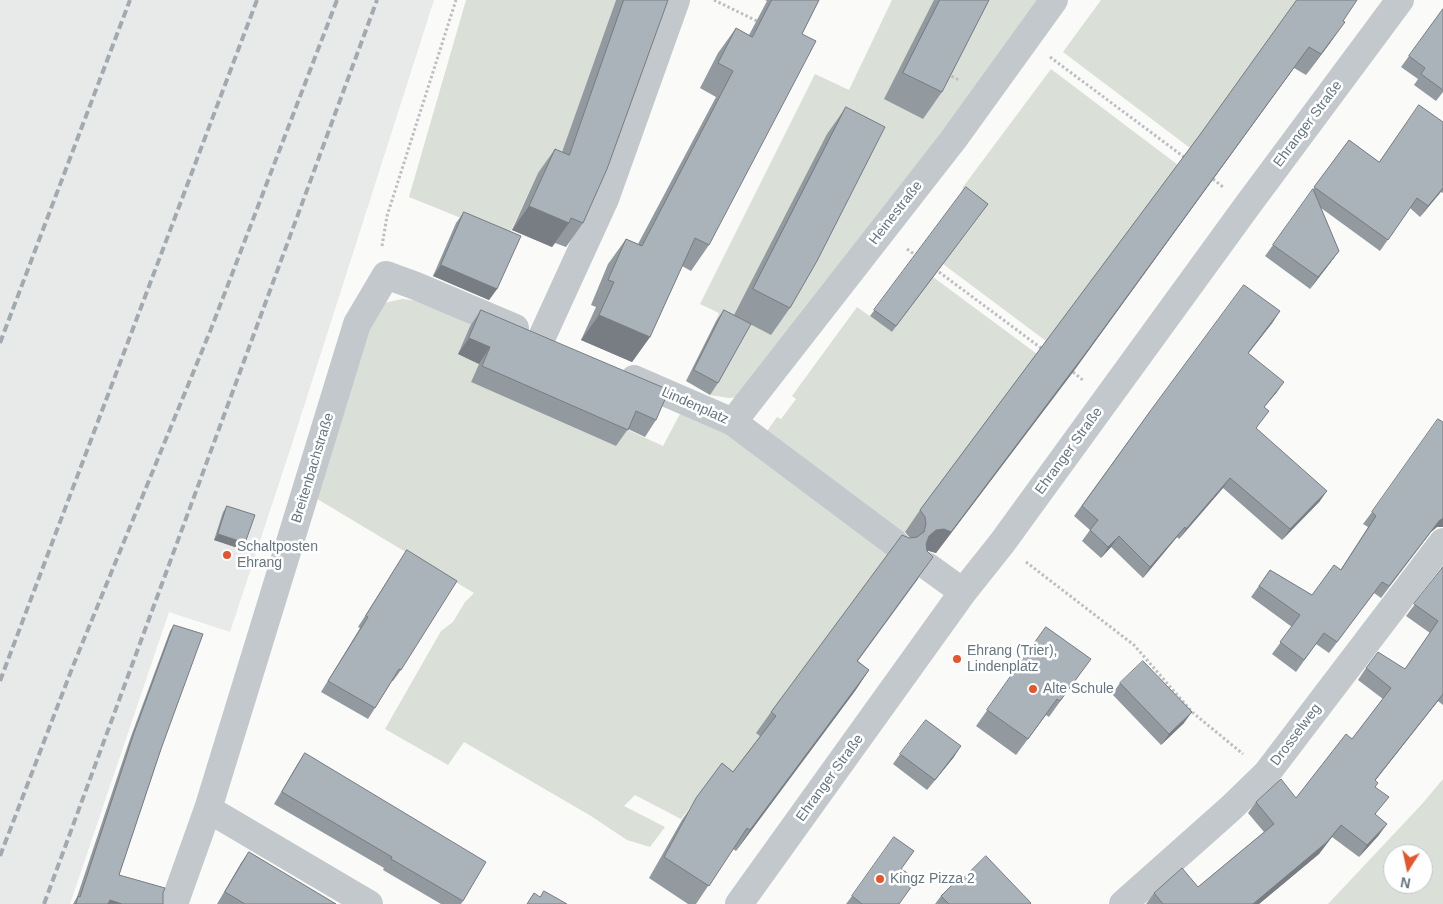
<!DOCTYPE html>
<meta charset="utf-8">
<style>
body{margin:0}
#map{position:relative;width:1443px;height:904px;overflow:hidden;background:#fafaf8;font-family:Arial,sans-serif}
canvas{display:block}
.north{position:absolute;left:1383px;top:844px;width:50px;height:50px;box-sizing:border-box;background:#fff;border:1px solid #c1c8cd;border-radius:50%;rotate:190deg;font-size:14px;font-weight:700;line-height:20px;text-align:center;color:#657683}
.north::after{content:'';display:block;margin:auto;width:18px;height:22px;background:#e4572e;clip-path:polygon(50% 0,100% 100%,50% 72%,0 100%)}
</style>
<div id="map">
<canvas width="1443" height="904"></canvas>
<div class="north">N</div>
</div>
<script>
const g = document.querySelector('canvas').getContext('2d');
g.lineJoin = 'round';
function paint(path, color) { g.fillStyle = color; g.fill(path, 'evenodd'); }
function stroke(path, color, width, dash) { g.strokeStyle = color; g.lineWidth = width; g.lineCap = dash ? 'butt' : 'round'; g.setLineDash(dash || []); g.stroke(path); }
function label(font, color, halo, rows, align = 'center') {
  g.font = font + ' Arial,sans-serif'; g.lineWidth = 5; g.setLineDash([]); g.textBaseline = 'middle'; g.strokeStyle = halo; g.fillStyle = color; for (const [text, x, y, turn = 0] of rows) {
    g.save(); g.translate(x, y); g.rotate((+turn || 0) * Math.PI / 180); g.textAlign = isNaN(turn) ? turn : align; if (halo) g.strokeText(text, 0, 0); g.fillText(text, 0, 0); g.restore();
  }
}
const built = new Path2D(`
 M0 0H434L290 450 230 632 169 612 70 904H0Z`);
const green = new Path2D(`
 M466 0H616L563 150 538 173 508 237 409 197Z
 M892 0H1038L942 134 742 397 729 398 710 395 716 321 719 313 700 304 815 74 849 90Z
 M1101 0H1310L1190 148 1063 52Z
 M1051 69 1178 165 1046 341 943 264 984 210 962 193 963 187Z
 M933 277 1037 354 903 535 765 434 777 417 781 419 796 399 792 396 857 307 892 332Z
 M402 299 420 301 471 323 458 354 479 364 471 382 616 446 624 428 663 446 681 412 739 440 890 552 719 794 695 801 681 819 635 795 624 806 665 827 650 847 627 840 591 816 464 742 448 765 385 729 441 631 453 622 465 602 474 593 314 497 374 313 384 303Z
 M1443 779V904H1328L1422 804ZM1393 854H1423V884H1393Z`);
const path = new Path2D(`
 M714 0 759 22
 M1050 57 1184 157
 M947 74 959 80
 M1213 179 1223 187
 M382 246 387 216 456 0
 M907 249 918 257
 M935 269 1041 348
 M1073 372 1084 381
 M1026 562 1134 645 1192 712 1243 754`);
const minor = new Path2D(`
 M541 339 605 199 676 0
 M634 379 733 422 896 544
 M733 422 953 140 1054 0
 M927 566 963 592
 M208 809 369 904
 M174 904 208 809 357 324 386 275 416 286 515 328
 M739 904 963 592 1002 543 1247 206 1400 0
 M1123 904 1231 808 1267 773 1443 542`);
const rail = new Path2D(`
 M0 343 130 0
 M0 681 257 0
 M0 856 73 666 211 329 337 0
 M44 904 377 0`);
const wall = new Path2D(`
 M616 0H668L583 223 566 247 555 243 552 247 512 230 538 173 555 149 562 152Z
 M765 0H819L802 34 709 245 691 271 682 266 650 337 632 362 581 340 596 307 591 305 608 264 626 239 638 244 716 97 700 88 718 53 736 28 749 35 767 1Z
 M934 0H989L942 92 923 119 884 99Z
 M1297 0 1343 21 1330 43 1306 75 1294 68 1073 372 936 553 929 551H928L918 579 858 661 869 670 855 691 736 851 733 849 696 904H688L649 878 682 820 722 763 733 772 760 736 756 733 771 712 909 538H910L905 532 920 510 1199 136Z
 M1443 9V92L1436 101 1414 85 1418 79 1401 67Z
 M846 107 790 308 771 335 750 324 718 383 710 395 686 381 716 321 724 310 734 315 827 134Z
 M1443 122V193L1441 192 1420 217 1410 208 1380 251 1321 208 1339 251 1310 289 1265 256 1349 140 1379 162Z
 M966 187 988 204 892 332 870 316Z
 M464 212 497 289 489 300 433 276 456 223Z
 M481 310 656 420 645 437 628 429 616 446 471 382 479 364 458 354 470 326Z
 M1273 322 1248 353 1277 392 1264 407 1256 428 1320 501 1282 540 1223 488 1179 539 1177 537 1143 578 1111 547 1101 558 1082 541 1090 530 1074 516 1151 410Z
 M1443 422V527H1437L1431 532 1381 598 1374 593 1329 653 1316 644 1296 672 1272 654 1292 627 1251 597 1270 570 1312 595 1341 569 1368 527 1363 524 1372 512Z
 M227 506 241 549 214 540 223 512Z
 M407 550 401 670 393 681H392L368 719 321 692 360 628 358 627Z
 M1443 567V705L1438 701 1375 781 1376 815 1379 835 1359 857 1332 837 1319 854 1259 904H1146L1154 893 1198 887 1264 832 1248 813 1256 802 1296 798 1352 739 1383 699 1358 680 1366 668 1405 669 1430 633 1406 616Z
 M174 625 161 749 119 875 163 893V904H73L77 897 130 739 170 631Z
 M1046 627 1079 675 1049 717 1046 715 1016 755 976 726Z
 M1120 683 1184 723 1161 745 1112 694Z
 M305 753 463 901 461 904H441L383 870 384 868 274 804 297 765Z
 M900 754 954 757 927 790 893 764Z
 M249 852 336 904H217L241 863Z
 M901 869 899 904H846L852 896Z
 M964 877 1030 904H935L941 896Z`);
const shadedWall = new Path2D(`
 M1345 22 1330 43 1306 75 1321 54Z
 M1309 47 1073 372 936 553 929 551 921 552 929 536Z
 M1443 188V189L1420 217 1428 206Z
 M529 206 569 223 552 247 512 230Z
 M1339 251 1331 262 1310 289 1318 277Z
 M441 265 497 289 489 300 433 276Z
 M1280 311 1273 322 1241 363 1248 353Z
 M599 315 650 337 632 362 581 340Z
 M469 338 490 347 479 364 458 354Z
 M1284 382 1277 392 1256 417Z
 M1230 478 1223 488 1179 539 1186 529Z
 M1327 491 1320 501 1282 540 1290 529Z
 M1443 518V527H1437L1431 532 1381 598 1439 521Z
 M1185 527 1177 537 1143 578 1150 567Z
 M218 534 245 543 241 549 214 540Z
 M1119 536 1111 547 1101 558 1108 547Z
 M869 670 855 691 736 851 750 830Z
 M1443 694 1438 701 1366 792 1375 780Z
 M1192 712 1184 723 1161 745 1169 734Z
 M961 746 954 757 927 790 935 780Z
 M1387 824 1379 835 1359 857 1367 845Z
 M1341 825 1319 854 1259 904H1253Z
 M110 900 122 904H107Z`);
const building = new Path2D(`
 M624 0H668L607 169 583 223 571 218 569 223 529 206 555 149 569 155Z
 M772 0H819L802 34 816 41 709 245 695 238 650 337 599 315 614 282 608 280 626 239 642 246 733 71 718 63 736 28 752 37Z
 M940 0H989L942 92 903 73Z
 M1297 0H1357L1343 21 1345 22 1321 54 1309 47 1088 350 951 532 944 529 936 530 929 536 926 544 927 551 933 557 857 661 869 670 750 830 747 828 709 886 664 857 696 798 722 763 733 772 776 716 771 712 902 535 909 538 917 537 924 532 926 524 925 517 920 510 1199 136Z
 M1443 9V90L1421 74 1425 68 1409 56Z
 M1419 105 1443 122V188L1428 206 1417 198 1388 240 1314 187 1349 140 1379 162Z
 M846 107 885 127 817 261 790 308 753 289Z
 M966 187 988 204 896 326 874 310Z
 M1313 189 1339 251 1318 277 1273 245Z
 M464 212 521 236 497 289 441 265Z
 M1244 285 1280 311 1248 353 1284 382 1264 407 1269 411 1256 428 1327 491 1290 529 1230 478 1186 529 1185 527 1150 567 1119 536 1108 547 1090 530 1098 520 1082 506 1151 410Z
 M481 310 669 390 656 420 636 411 628 430 482 366 490 347 469 338Z
 M724 310 751 324 718 383 694 370Z
 M1438 419 1443 422V518L1439 521 1389 586 1382 582 1337 642 1324 633 1304 660 1280 642 1300 615 1259 586 1270 570 1312 595 1334 565 1341 570 1376 516 1372 512Z
 M227 506 255 515 245 543 218 534Z
 M407 550 457 581 401 670 399 669 375 708 328 681 368 617 366 616Z
 M1443 567V694L1375 780 1378 783 1375 787 1389 797 1375 814 1387 824 1367 845 1341 825 1327 842 1253 904H1163L1154 893 1182 868 1198 887 1274 824 1256 802 1281 779 1296 798 1346 734 1352 739 1391 688 1366 668 1378 652 1405 669 1438 621 1414 604Z
 M174 625 203 634 161 749 119 875 165 888 163 893V904H122L110 900 108 904H76L78 896 80 897 134 733Z
 M1046 627 1091 659 1060 701 1057 699 1028 739 987 710Z
 M1143 661 1192 712 1169 734 1120 683Z
 M926 720 961 746 935 780 900 754Z
 M305 753 486 862 463 901 391 859 392 857 282 792Z
 M894 837 914 851 901 869 917 879 899 904H862L852 896Z
 M249 852 336 904H245L225 892Z
 M986 856 1031 903 1030 904H949L941 896 962 875 964 877Z
 M544 891 567 904H527L534 893 540 897Z`);
const markers = [
 [227,555,5,"#e4572e"],
 [957,659,5,"#e4572e"],
 [1033,689,5,"#e4572e"],
 [880,879,5,"#e4572e"]
];
const streetNames = [
 ["Ehranger Straße",1308,124,-53],
 ["Heinestraße",896,213,-52],
 ["Lindenplatz",695,406,24],
 ["Ehranger Straße",1069,451,-54],
 ["Breitenbachstraße",313,468,-73],
 ["Drosselweg",1296,735,-53],
 ["Ehranger Straße",830,778,-54]
];
const poiNames = [
 ["Schaltposten",237,547],
 ["Ehrang",237,563],
 ["Ehrang (Trier),",967,651],
 ["Lindenplatz",967,667],
 ["Alte Schule",1043,689],
 ["Kingz Pizza 2",890,879]
];
paint(built, '#e8e9e9');
paint(green, '#dadfd7');
stroke(path, '#bbbfc2', 3, [2.5, 2.5]);
stroke(minor, '#c3c8cc', 28);
stroke(rail, '#a2aab0', 4, [8, 4]);
paint(wall, '#929a9f');
paint(shadedWall, '#777d82');
paint(building, '#aab3b9');
stroke(building, '#777d82', 1);
for (const [x, y, r, color] of markers) { const dot = new Path2D(); dot.arc(x, y, r, 0, 2 * Math.PI); g.fillStyle = color; g.fill(dot); stroke(dot, '#fff', 2); }
label('14px', '#657683', '#fff', streetNames);
label('14px', '#657683', '#fff', poiNames, 'left');
</script>
